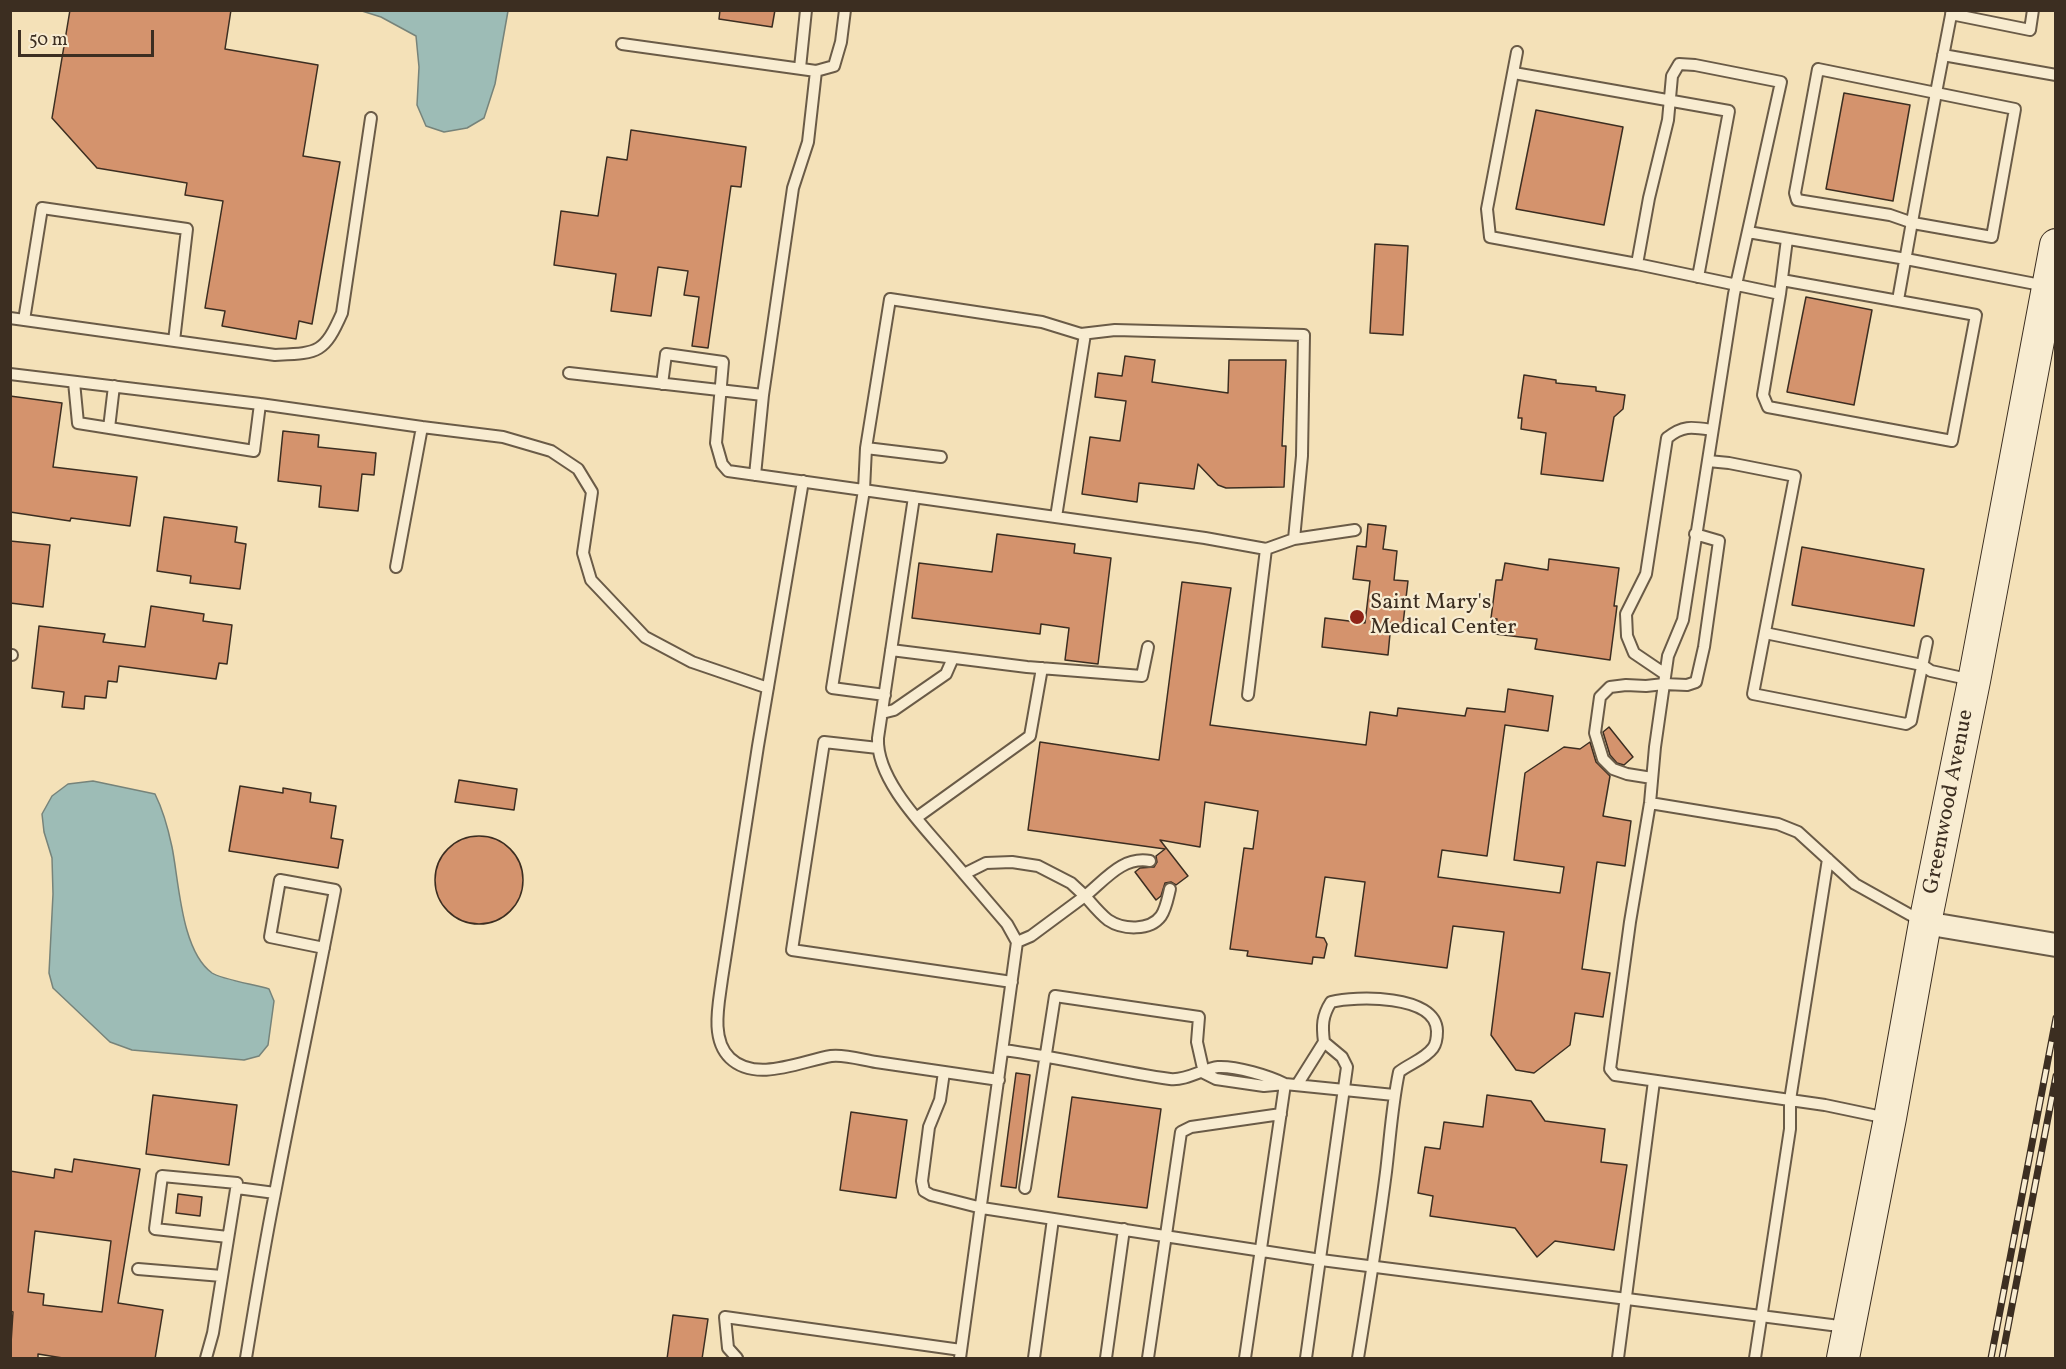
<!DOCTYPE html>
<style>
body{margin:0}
#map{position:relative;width:2066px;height:1369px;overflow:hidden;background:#f4e1b8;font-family:Vollkorn,serif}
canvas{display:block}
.frame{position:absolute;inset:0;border:12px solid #3c2e21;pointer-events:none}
.scale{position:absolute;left:18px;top:30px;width:136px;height:27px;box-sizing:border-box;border:3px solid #3c2e21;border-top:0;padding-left:8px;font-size:18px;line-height:21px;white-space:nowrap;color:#3c2e21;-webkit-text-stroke:4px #f8ecd1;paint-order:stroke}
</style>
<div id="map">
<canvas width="2066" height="1369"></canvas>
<div class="frame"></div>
<div class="scale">50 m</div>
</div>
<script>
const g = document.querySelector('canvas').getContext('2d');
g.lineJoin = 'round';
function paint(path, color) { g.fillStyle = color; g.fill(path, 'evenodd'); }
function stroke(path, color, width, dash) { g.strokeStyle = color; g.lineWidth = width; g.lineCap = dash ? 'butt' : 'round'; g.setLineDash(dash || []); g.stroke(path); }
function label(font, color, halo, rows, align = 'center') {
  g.font = font + ' Vollkorn,serif'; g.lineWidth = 4.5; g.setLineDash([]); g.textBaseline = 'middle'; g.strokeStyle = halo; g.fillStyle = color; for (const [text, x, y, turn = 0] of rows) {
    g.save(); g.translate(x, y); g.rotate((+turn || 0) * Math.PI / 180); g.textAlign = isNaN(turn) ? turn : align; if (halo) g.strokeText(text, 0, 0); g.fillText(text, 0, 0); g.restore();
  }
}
const water = new Path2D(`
 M362 11H508L495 84 484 118 467 128 444 132 426 126 417 105 419 67 416 36 381 17Z
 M93 781 155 794C163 810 168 828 172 847 179 881 181 951 212 973 221 979 256 985 269 989L274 1001 268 1045 259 1056 244 1060 132 1050 110 1042 53 988 49 973 53 894 52 858 44 832 42 814 52 796 68 784Z`);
const building = new Path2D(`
 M70 10H231L225 49 318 65 303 156 340 162 312 324 299 321 296 339 222 326 225 311 205 308 223 201 185 195 187 183 97 168 52 118Z
 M720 10H775L772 27 719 19Z
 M1844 93 1910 105 1893 201 1826 189Z
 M1536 110 1623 127 1604 225 1516 209Z
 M631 130 746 147 741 187 731 186 708 348 692 346 699 297 684 295 688 271 658 267 651 316 611 311 616 274 554 265 561 211 598 216 607 157 627 160Z
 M1375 244 1408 246 1403 335 1370 333Z
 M1806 297 1872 310 1854 405 1787 392Z
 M1125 356 1155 360 1152 382 1228 393 1229 360H1286L1282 446H1286L1284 487 1226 488 1218 485 1198 464 1194 489 1139 483 1137 502 1082 494 1090 437 1120 441 1126 401 1095 397 1098 373 1122 376Z
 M1524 375 1556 380V383L1596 387V391L1625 395 1623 409 1614 417 1603 481 1541 474 1546 433 1521 429 1522 418H1518Z
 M10 396 62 403 53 467 137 477 130 526 71 518 70 521 10 512Z
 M283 431 319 435 318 447 376 453 374 475 362 474 358 511 319 507 321 486 278 481Z
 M164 517 237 527 235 542 246 544 240 589 190 583 191 576 157 571Z
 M1368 524 1386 526 1383 549 1397 551 1394 580 1408 581 1403 624 1391 623 1388 655 1322 647 1325 618 1365 623 1370 581 1353 579 1357 546 1366 547Z
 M997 534 1075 544 1074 553 1111 558 1098 664 1065 660 1069 628 1041 624 1040 634 912 618 919 563 992 572Z
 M10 541 50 545 43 607 10 603Z
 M1802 547 1924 569 1914 626 1792 605Z
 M1549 559 1619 568 1614 606H1617L1610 660 1535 649 1537 639 1495 634 1497 619 1491 618 1496 580H1502L1505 563 1548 570Z
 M1182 582 1231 588 1210 725 1366 745 1370 712 1397 716 1398 708 1465 716 1467 708 1505 712 1508 689 1553 696 1548 731 1505 725 1487 856 1442 850 1438 877 1560 893 1564 867 1514 860 1525 773 1564 747 1580 749 1590 742 1596 762 1610 776 1603 816 1631 821 1625 866 1597 862 1582 969 1610 973 1603 1017 1575 1013 1570 1045 1534 1073 1516 1070 1491 1035 1504 932 1453 926 1447 968 1355 956 1365 882 1325 877 1316 937 1324 938 1327 944 1324 958 1313 957 1312 964 1247 956 1248 951 1230 949 1244 848 1253 849 1258 811 1205 802 1200 847 1160 840 1188 876 1176 885 1171 882 1165 883 1161 896 1156 900 1135 872 1140 868 1154 867 1157 862 1156 856 1165 849 1028 830 1040 742 1159 760Z
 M151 606 204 614 203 621 232 625 227 664 219 663 216 679 119 666 117 682 108 681 106 698 85 696 84 709 62 707 64 692 32 688 39 626 105 634 103 642 145 647Z
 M1609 727 1633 757 1624 765 1617 763 1610 755 1603 732Z
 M459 780 517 789 514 810 455 802Z
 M240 786 283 793V788L311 793 310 802 336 806 331 838 343 840 338 868 229 851Z
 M435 880a44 44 0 1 1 88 0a44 44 0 1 1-88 0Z
 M1016 1073 1030 1075 1016 1188 1001 1186Z
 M153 1095 237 1105 229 1165 146 1154Z
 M1487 1095 1531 1101 1545 1121 1605 1129 1601 1162 1627 1165 1614 1250 1555 1241 1537 1257 1515 1228 1430 1216 1433 1196 1418 1193 1425 1147 1440 1149 1444 1122 1483 1127Z
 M1072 1097 1161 1109 1147 1208 1058 1197Z
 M851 1112 907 1120 896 1198 840 1190Z
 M74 1159 140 1169 118 1303 163 1310 155 1359H69L38 1354V1359H10L13 1312 10 1311V1171L54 1178 55 1169 72 1172ZM35 1231 111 1241 102 1312 43 1305 44 1294 28 1292Z
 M178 1194 202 1197 200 1216 176 1213Z
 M673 1315 708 1319 702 1359H667Z`);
const service = new Path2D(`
 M1951 14 2030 30 2033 10
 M622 44 816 71 808 142 793 188 763 395
 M1517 52 1487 209 1490 237 1637 264 1780 294
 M1943 55 2056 75
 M800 68 806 10
 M1818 69 2015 109 1992 237 1913 223 1890 215 1797 200 1795 193Z
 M816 71 834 66 841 42 845 10
 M1514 73 1729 111 1698 277
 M1748 232 1906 259 2046 286
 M1637 264 1649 198 1668 120 1672 76 1679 64 1695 65 1781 82 1734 294 1683 620 1668 656 1655 747 1650 803 1630 922 1610 1069 1615 1075 1825 1105 1887 1118
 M1782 280 1976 315 1952 441 1768 407 1763 395 1780 294 1787 239
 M1898 300C1915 204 1933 107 1952 10
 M10 318 275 355C318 353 324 354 342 313L371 118
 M24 320 42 208 187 229 174 341
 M569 373 763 395 755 475
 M10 374 260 404 422 427 396 567
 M74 382 78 423 254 451 260 404
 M662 384 666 354 723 362 716 443 722 464 728 471 1205 538 1266 549
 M422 427 503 437 551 451 578 469 592 492 583 553 591 580 645 637 692 662 768 688
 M109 428 114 386
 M866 448 941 457
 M1708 461 1729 463 1795 476 1753 694 1906 724 1911 721 1927 642
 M803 481 758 746 722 979C719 1003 710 1039 730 1058 756 1083 801 1061 831 1056 844 1054 863 1060 876 1062 917 1068 958 1074 999 1080
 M914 497 878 738C876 781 927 830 953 861 971 882 989 903 1007 924L1017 942 960 1358
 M1056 517 1085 334
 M1765 633 1922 665 1931 671 1972 680
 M891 650 1027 667 1142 676 1148 647
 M10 655H12
 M1665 674 1634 653 1627 636 1626 614 1646 574 1667 438C1683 425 1692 427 1712 430
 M885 695 832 688 864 490 866 448 890 299 1042 322 1081 334 1115 330 1304 335 1302 456 1294 539
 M1248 695 1266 549 1294 539 1355 530
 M882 713 894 710 946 674 953 658
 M878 748 824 742 792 950 1012 982
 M1652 778 1627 774 1613 769 1603 759 1595 733 1600 697 1610 687 1626 685 1646 686 1664 684 1687 685 1696 682 1704 647 1719 541 1695 534
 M1650 803 1778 824 1798 832 1855 884 1923 922
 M916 818 1030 736 1042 668
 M1150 861C1122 856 1105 880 1085 896 1092 904 1100 914 1108 920 1123 930 1150 931 1161 916 1166 909 1168 897 1170 889
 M964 874 986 863 1012 862 1038 866 1071 883 1085 896 1031 936 1017 942
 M1003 1050C1059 1057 1114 1071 1170 1079 1186 1081 1205 1068 1218 1067 1236 1066 1269 1076 1285 1084
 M944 1072 940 1100 929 1127 922 1181 924 1191 931 1195 982 1208 1321 1260 1847 1327
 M1297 1085 1324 1042
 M237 1188 275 1193
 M1025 1188 1055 996 1199 1017 1197 1042 1204 1073 1216 1079 1264 1086 1285 1084 1394 1095
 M138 1269 222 1276
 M206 1358 213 1333 237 1183 162 1176 155 1229 228 1237
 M246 1358C255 1303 264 1248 275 1193 294 1092 316 991 335 890L280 880 270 937 324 948
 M737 1358 728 1348 725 1317 961 1350
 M1034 1358 1053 1219
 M1106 1358 1124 1229
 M1148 1358 1181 1132 1191 1127 1281 1114
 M1245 1358 1285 1084
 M1306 1358 1347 1067 1342 1057 1324 1042C1322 1026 1322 1016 1331 1002 1355 996 1436 994 1437 1031 1437 1036 1436 1044 1433 1048 1425 1059 1409 1064 1399 1072 1392 1105 1390 1139 1386 1172 1378 1235 1368 1296 1358 1358
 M1618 1358 1654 1081
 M1755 1358 1790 1129V1100L1828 859`);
const minor = new Path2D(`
 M1925 923 2056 945`);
const secondary = new Path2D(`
 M1843 1358 1890 1118 1925 923 1974 681 2056 245`);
const rail = new Path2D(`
 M1991 1358 2056 1018
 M2002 1358 2056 1076`);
const markers = [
 [1357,617,8,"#8f2418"]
];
const poiNames = [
 ["Saint Mary's",1370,604],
 ["Medical Center",1370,629]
];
const streetNames = [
 ["Greenwood Avenue",1950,802,-79]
];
paint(water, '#9dbcb6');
stroke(water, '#76837a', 1.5);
paint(building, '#d4936d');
stroke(building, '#3c2e21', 1.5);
stroke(service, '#6a5b47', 14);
stroke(minor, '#6a5b47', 26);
stroke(secondary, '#3c2e21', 34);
stroke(service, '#f8ecd1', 10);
stroke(minor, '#f8ecd1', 22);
stroke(secondary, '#f8ecd1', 32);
stroke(rail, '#3c2e21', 7);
stroke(rail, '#f8ecd1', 4.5, [14]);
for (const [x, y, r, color] of markers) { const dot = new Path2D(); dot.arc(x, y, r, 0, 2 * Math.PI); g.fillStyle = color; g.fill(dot); stroke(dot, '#f8ecd1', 2); }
label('22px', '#3c2e21', '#f8ecd1', poiNames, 'left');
label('22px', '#3c2e21', '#f8ecd1', streetNames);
</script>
